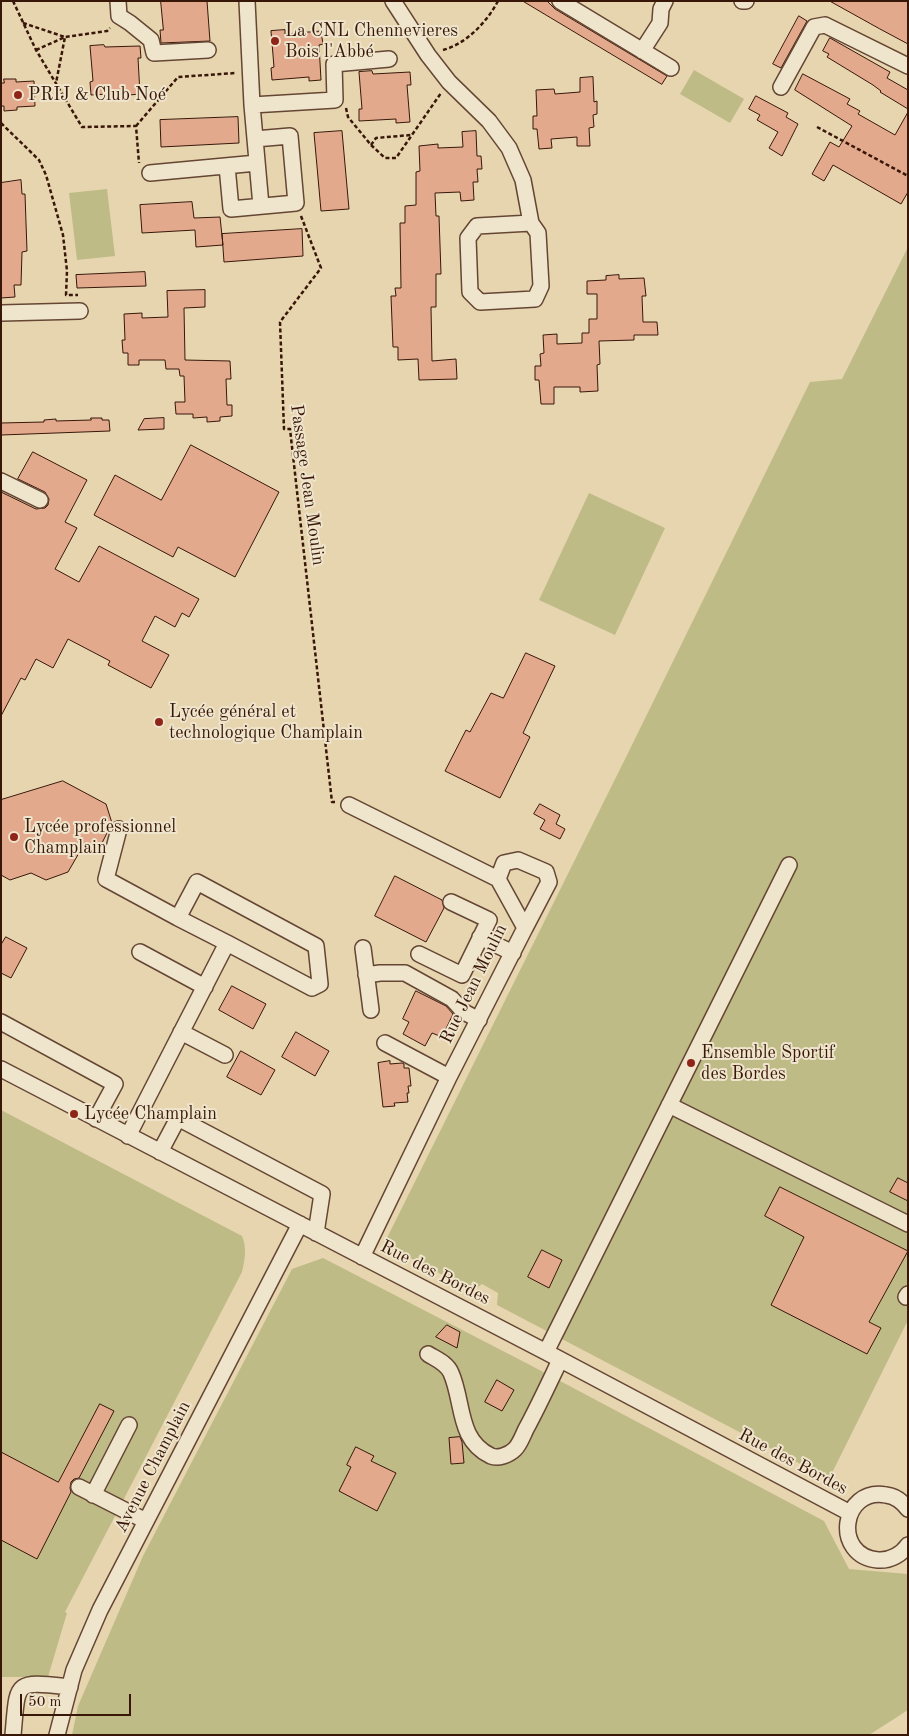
<!DOCTYPE html>
<meta charset="utf-8">
<style>
body{margin:0}
#map{position:relative;width:909px;height:1736px;overflow:hidden;background:#e7d5b0;font-family:"Old Standard TT",serif}
canvas{display:block}
.frame{position:absolute;inset:0;border:2px solid #381709;pointer-events:none}
.scale{position:absolute;left:20px;top:1694px;width:111px;height:22px;box-sizing:border-box;border:2px solid #381709;border-top:0;padding-left:6px;font-size:15px;line-height:18px;white-space:nowrap;color:#381709;-webkit-text-stroke:4px #efe4cc;paint-order:stroke}
</style>
<div id="map">
<canvas width="909" height="1736"></canvas>
<div class="frame"></div>
<div class="scale">50 m</div>
</div>
<script>
const g = document.querySelector('canvas').getContext('2d');
g.lineJoin = 'round';
function paint(path, color) { g.fillStyle = color; g.fill(path, 'evenodd'); }
function stroke(path, color, width, dash) { g.strokeStyle = color; g.lineWidth = width; g.lineCap = dash ? 'butt' : 'round'; g.setLineDash(dash || []); g.stroke(path); }
function label(font, color, halo, rows, align = 'center') {
  g.font = font + ' "Old Standard TT",serif'; g.lineWidth = 4; g.setLineDash([]); g.textBaseline = 'middle'; g.strokeStyle = halo; g.fillStyle = color; for (const [text, x, y, turn = 0] of rows) {
    g.save(); g.translate(x, y); g.rotate((+turn || 0) * Math.PI / 180); g.textAlign = isNaN(turn) ? turn : align; if (halo) g.strokeText(text, 0, 0); g.fillText(text, 0, 0); g.restore();
  }
}
const green = new Path2D(`
 M694 70 744 99 730 123 680 94Z
 M107 189 115 256 77 260 69 193Z
 M908 247V1320L829 1479 497 1305 498 1293 482 1284 473 1291 384 1244 630 749 810 382 842 379Z
 M589 493 665 528 615 635 539 600Z
 M1 1110 242 1236C247 1248 245 1259 242 1272L65 1612 67 1613 48 1677H1Z
 M323 1258 530 1365 824 1521 849 1569 908 1574V1710L869 1735H72L78 1706 143 1556 292 1269Z`);
const building = new Path2D(`
 M161 1H207L210 41 161 43 160 30H163Z
 M523 1H547L555 9 667 76 662 84Z
 M830 1H908V44L880 29Z
 M799 16 807 21 781 68 773 64Z
 M285 30V34L321 31 323 44 319 45 321 80 309 81V77L272 80 271 68 274 67 271 31Z
 M830 38 890 72 887 78 908 90V109L880 92 881 91 873 85 827 57 829 54 823 51Z
 M104 45 105 47 140 46 141 58H138L140 94 129 95 128 93 91 95 90 82 93 81 90 46Z
 M372 71 373 74 410 72 411 85H407L410 122 396 123V119L359 121V109H362L359 72Z
 M803 74 850 99 847 104 860 111 858 114 895 135 908 112V192L901 204 833 165 824 181 812 174 830 142 839 147 852 126 795 90Z
 M593 77 594 102 597 101V114L593 115 594 127 589 128 590 146H577V137L551 139 552 148 539 149 537 129H533V116H537L536 90 554 89 555 94 580 92V78Z
 M4 79H16V82L34 81 35 106 17 107V110L4 111V106H1V83H4Z
 M756 96 788 113 786 117 798 124 782 156 769 148 778 132 757 120 760 115 749 109Z
 M238 117 239 143 161 147 160 120Z
 M342 131 349 209 321 211 314 133Z
 M476 131 477 156H481L482 169H477L478 182H473L474 200 461 201 460 192 435 193 436 216H439L441 274H436V307H431L432 361 456 359 457 379 419 380 418 359 398 360V347H393L391 296H396L395 288H401L400 223H405V206L416 205V172L420 171 419 146 438 144V148L463 147 462 132Z
 M21 180 22 194H25L27 251 22 252 21 285H14L15 297 1 298V183Z
 M192 202 194 218 220 217 223 245 196 247 195 230 142 233 140 205Z
 M302 229 303 256 224 262 222 234Z
 M145 272 146 286 77 288 76 275Z
 M619 275V279L644 278 646 296H642L643 322H657L658 335H634V340L599 341 600 364 597 365 598 391 580 392V387H554V404H541L539 380H535V366H541L540 354 544 353 543 335 557 334V344L582 343V333H589V319H597V294H587V281L606 280V276Z
 M205 290V307L184 308 185 360 230 361 231 379H226L227 405H232V416L220 417V421L207 422V417L193 418V414H176L175 402H185L184 376H180L179 369H166L165 360H139V365H128V353H123L122 340H125L124 314 142 313V318L168 317 167 291Z
 M91 418H102V420H109L110 431 1 435V423L44 422V420L56 419V421L91 420Z
 M164 418V429L138 430 144 419Z
 M191 445 279 492 235 577 178 547 173 557 94 515 115 475 161 500Z
 M33 452 87 480 65 522 77 528 55 569 79 582 99 546 199 599 189 617 182 613 175 627 155 616 142 641 169 655 151 688 108 665 110 661 68 639 53 668 36 659 25 680 21 678 1 716V492L36 509 45 508 48 505 49 499 45 492 18 479Z
 M526 653 555 666 523 733 530 737 500 798 445 771 466 730 470 732 491 693 503 698Z
 M63 781 106 804 112 823 97 853 83 846 68 872 46 880 31 873 10 880 1 875V800Z
 M540 804 560 815 556 824 565 829 560 839 540 829 545 820 534 814Z
 M395 876 442 900 444 908 426 942 375 916Z
 M6 937 27 948 11 978 1 973V945Z
 M232 986 266 1004 253 1029 219 1010Z
 M416 991 446 1006 453 1014 442 1037 432 1033 425 1046 403 1034 409 1022 403 1019Z
 M296 1032 329 1051 315 1076 282 1057Z
 M241 1051 275 1070 261 1095 227 1077Z
 M390 1061V1064L402 1063 404 1064V1068H409L411 1086H408L409 1093H407L408 1102 394 1103 395 1106 383 1107 378 1063Z
 M898 1178 908 1183V1201L890 1192Z
 M780 1187 908 1251 869 1322 881 1328 867 1354 771 1305 804 1237 765 1216Z
 M542 1250 562 1260 549 1288 528 1277Z
 M447 1325 460 1332 457 1348 436 1337Z
 M497 1380 514 1390 502 1411 485 1402Z
 M100 1404 114 1411 79 1478 74 1479 71 1482 70 1488 71 1492 37 1559 1 1540V1452L58 1482Z
 M460 1437 462 1442 464 1463 451 1464 449 1438Z
 M356 1447 374 1456 371 1461 396 1473 377 1511 339 1491 351 1467 347 1465Z`);
const path = new Path2D(`
 M13 1 36 50 82 127 136 126 139 163
 M23 23 65 37 56 83
 M36 50 65 37 107 31 110 28
 M443 50C466 44 487 22 498 1
 M346 108 348 117 371 145 385 158H396L441 93
 M1 123 39 160 46 175 63 235 67 271 66 295H78
 M136 126 178 77 236 73
 M817 127 908 176
 M371 145 376 138 411 135
 M301 216 321 268 280 322 284 429H290L332 802H335`);
const minor = new Path2D(`
 M118 1 119 16 130 23 151 40 154 53 208 50
 M247 1 252 105
 M393 1 428 55 449 82 489 121 509 148 523 180 531 223 538 233 541 286 535 299 480 302 470 292 468 238 477 226 531 223
 M560 1 671 68
 M742 1H746
 M642 51 660 23 661 9 665 1
 M781 87 814 27 825 25 908 66
 M227 166 231 209 296 203 290 136 255 139
 M150 173 257 163
 M261 206 252 105 335 100 334 64 389 59
 M1 313 80 311
 M1 481 40 500
 M349 805 498 879 525 928 449 1077 362 1257
 M119 829 106 879 178 918
 M498 879 504 863 518 860 546 872 549 882 525 928
 M480 937 513 953
 M363 948 371 1010
 M140 952 205 987
 M419 954 462 975 489 920 451 902
 M366 975 380 973H405L452 999 464 1012 479 1020
 M1 1022 115 1084 96 1119
 M181 1032 225 1055
 M385 1043 449 1077
 M1 1069 546 1352 850 1513
 M669 1105 908 1224
 M128 1136 227 943 312 988 320 984 316 946 197 882 178 918 227 943
 M160 1152 178 1118 322 1194 316 1233
 M906 1297 908 1294
 M546 1352 789 865
 M428 1354C436 1359 447 1363 451 1373 464 1402 457 1440 491 1456 498 1459 509 1455 515 1449 520 1444 523 1435 526 1429 538 1407 549 1383 560 1360
 M79 1487 146 1521
 M93 1495 129 1425
 M908 1509C902 1501 895 1496 886 1495 841 1487 832 1556 878 1560 890 1561 902 1554 908 1545
 M13 1735C18 1680 13 1681 70 1687
 M57 1735 74 1670 100 1610 300 1224`);
const markers = [
 [275,41,5,"#8f2418"],
 [18,95,5,"#8f2418"],
 [159,722,5,"#8f2418"],
 [14,837,5,"#8f2418"],
 [691,1063,5,"#8f2418"],
 [74,1114,5,"#8f2418"]
];
const poiNames = [
 ["La CNL Chennevieres",285,31],
 ["Bois l'Abbé",285,52],
 ["PRIJ & Club Noé",28,95],
 ["Lycée général et",169,712],
 ["technologique Champlain",169,733],
 ["Lycée professionnel",24,827],
 ["Champlain",24,848],
 ["Ensemble Sportif",701,1053],
 ["des Bordes",701,1074],
 ["Lycée Champlain",84,1114]
];
const streetNames = [
 ["Passage Jean Moulin",307,485,82],
 ["Rue Jean Moulin",474,984,-64],
 ["Rue des Bordes",435,1273,27],
 ["Rue des Bordes",793,1462,28],
 ["Avenue Champlain",153,1467,-63]
];
paint(green, '#bebb86');
paint(building, '#e3a98d');
stroke(building, '#381709', 1);
stroke(minor, '#644633', 18);
stroke(path, '#381709', 2.5, [4, 2.5]);
stroke(minor, '#efe4cc', 15);
for (const [x, y, r, color] of markers) { const dot = new Path2D(); dot.arc(x, y, r, 0, 2 * Math.PI); g.fillStyle = color; g.fill(dot); stroke(dot, '#efe4cc', 2); }
label('18px', '#381709', '#efe4cc', poiNames, 'left');
label('18px', '#381709', '#efe4cc', streetNames);
</script>
